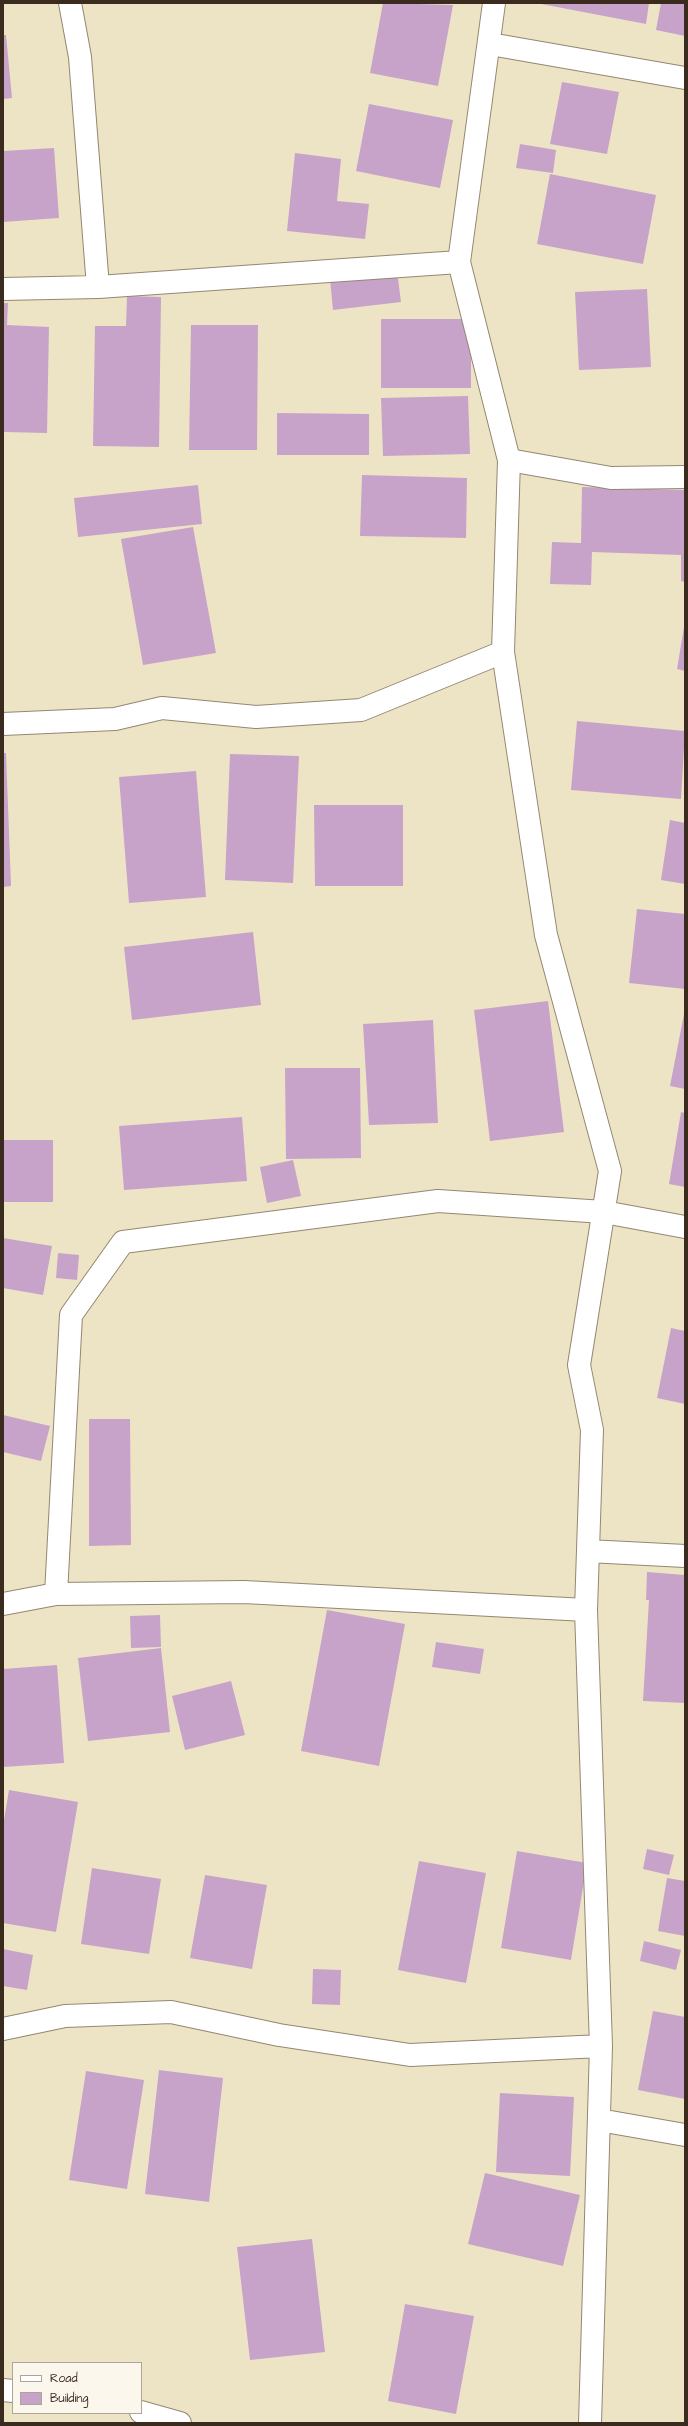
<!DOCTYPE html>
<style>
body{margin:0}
#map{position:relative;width:688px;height:2426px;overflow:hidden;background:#ede4c5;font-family:"Architects Daughter",sans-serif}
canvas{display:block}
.frame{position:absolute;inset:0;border:4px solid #3b2a1e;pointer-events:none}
.legend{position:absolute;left:12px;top:2362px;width:130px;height:52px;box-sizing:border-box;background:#fbf7ec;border:1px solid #aea59a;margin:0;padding:5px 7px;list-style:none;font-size:12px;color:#3b2a1e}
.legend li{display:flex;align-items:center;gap:8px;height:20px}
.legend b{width:20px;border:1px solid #aea59a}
</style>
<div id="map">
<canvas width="688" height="2426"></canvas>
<div class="frame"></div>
<ul class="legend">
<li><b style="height:5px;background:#fff"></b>Road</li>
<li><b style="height:11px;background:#c7a3ca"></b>Building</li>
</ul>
</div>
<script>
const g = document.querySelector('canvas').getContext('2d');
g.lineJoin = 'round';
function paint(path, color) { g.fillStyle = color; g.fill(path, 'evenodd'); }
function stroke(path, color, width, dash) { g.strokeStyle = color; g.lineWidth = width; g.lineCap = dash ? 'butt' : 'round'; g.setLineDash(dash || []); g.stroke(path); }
const building = new Path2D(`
 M383 3 453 5 438 86 370 73Z
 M536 3H649L646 24Z
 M661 3H685V36L656 30Z
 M3 35H6L12 98 3 99Z
 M562 82 619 92 607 154 550 144Z
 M369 104 453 120 440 188 356 171Z
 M520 144 556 150 553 173 516 168Z
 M54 148 59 218 3 222V151Z
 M295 153 341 159 337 201 369 204 365 239 287 231Z
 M550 174 656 195 643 264 537 244Z
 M397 271 401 302 333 310 330 279Z
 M647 289 651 367 579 370 575 292Z
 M127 296 161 297 159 447 93 446 95 326H126Z
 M3 303H8L7 325 49 327 47 433 3 432Z
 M381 319H471V388H381Z
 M191 325H258L257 450H189Z
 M468 396 470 454 383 456 381 398Z
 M277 413 369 414V455H277Z
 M362 475 467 478 466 538 360 536Z
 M198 485 202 524 78 537 74 498Z
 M582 487 685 490V582L681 581V555L592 552 591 585 550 584 552 542 581 543Z
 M193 527 216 653 143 665 121 539Z
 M684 627H685V671L677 669Z
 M577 721 685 731 681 799 571 790Z
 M3 753H6L11 886 3 887Z
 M230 754 299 756 293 883 225 880Z
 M196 771 206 897 129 903 119 777Z
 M314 805H403V886H315Z
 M670 820 685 823V884L661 880Z
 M637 909 685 914V989L629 983Z
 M253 932 261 1005 132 1020 124 947Z
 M548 1001 564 1132 490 1141 474 1010Z
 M684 1014H685V1089L670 1086Z
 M433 1020 438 1123 369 1125 363 1024Z
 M285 1068H360L361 1158 286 1159Z
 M681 1112 685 1113V1187L669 1184Z
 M242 1117 247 1181 124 1190 119 1126Z
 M3 1140H53V1202H3Z
 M293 1160 301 1196 267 1203 260 1167Z
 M3 1238 52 1246 43 1295 3 1288Z
 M58 1253 79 1255 77 1280 56 1278Z
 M671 1328 685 1331V1404L657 1398Z
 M3 1415 50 1426 41 1461 3 1452Z
 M89 1419H130L131 1545 89 1546Z
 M647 1572 685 1575V1703L643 1701 649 1600H646Z
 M327 1610 405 1624 379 1766 301 1751Z
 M160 1615 161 1647 131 1648 130 1616Z
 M436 1642 484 1649 480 1674 432 1667Z
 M161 1648 170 1732 88 1741 78 1658Z
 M57 1665 64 1763 3 1767V1669Z
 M231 1681 245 1735 185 1750 172 1696Z
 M9 1790 78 1802 56 1932 3 1923V1826Z
 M647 1849 674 1855 669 1875 643 1869Z
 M517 1851 587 1863 571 1960 501 1948Z
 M419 1861 486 1873 466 1983 398 1970Z
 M92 1868 161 1879 149 1954 81 1944Z
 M205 1875 267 1885 252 1969 190 1958Z
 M667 1878 685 1881V1936L658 1931Z
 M644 1941 681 1950 676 1970 640 1961Z
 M3 1949 33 1955 27 1990 3 1986Z
 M313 1969 341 1970 340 2005 312 2004Z
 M653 2011 685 2017V2099L638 2090Z
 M159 2070 223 2078 209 2202 145 2194Z
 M86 2071 144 2080 127 2189 69 2180Z
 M500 2093 574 2097 570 2176 496 2172Z
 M485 2173 580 2195 563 2266 468 2244Z
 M312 2239 325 2352 250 2360 237 2247Z
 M405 2304 474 2316 456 2414 388 2401Z`);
const minor = new Path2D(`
 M70 3 80 57 98 287
 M494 3 459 262 509 460 503 652 546 935 610 1171 579 1365 592 1430 586 1610 601 2046 590 2423
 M490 44 685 78
 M3 289 98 287 459 262
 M509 460 611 478 685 477
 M3 724 115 719 162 708 256 717 361 710 503 652
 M588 1551 685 1556
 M56 1594 71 1315 123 1242 438 1201 604 1212 685 1227
 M3 1604 56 1594 244 1592 586 1610
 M3 2029 65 2016 171 2012 279 2035 410 2055 601 2046
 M599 2120 685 2135
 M3 2390 13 2391
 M141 2412 180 2423`);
paint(building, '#c7a3ca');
stroke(minor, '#948772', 24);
stroke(minor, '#fff', 22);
</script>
